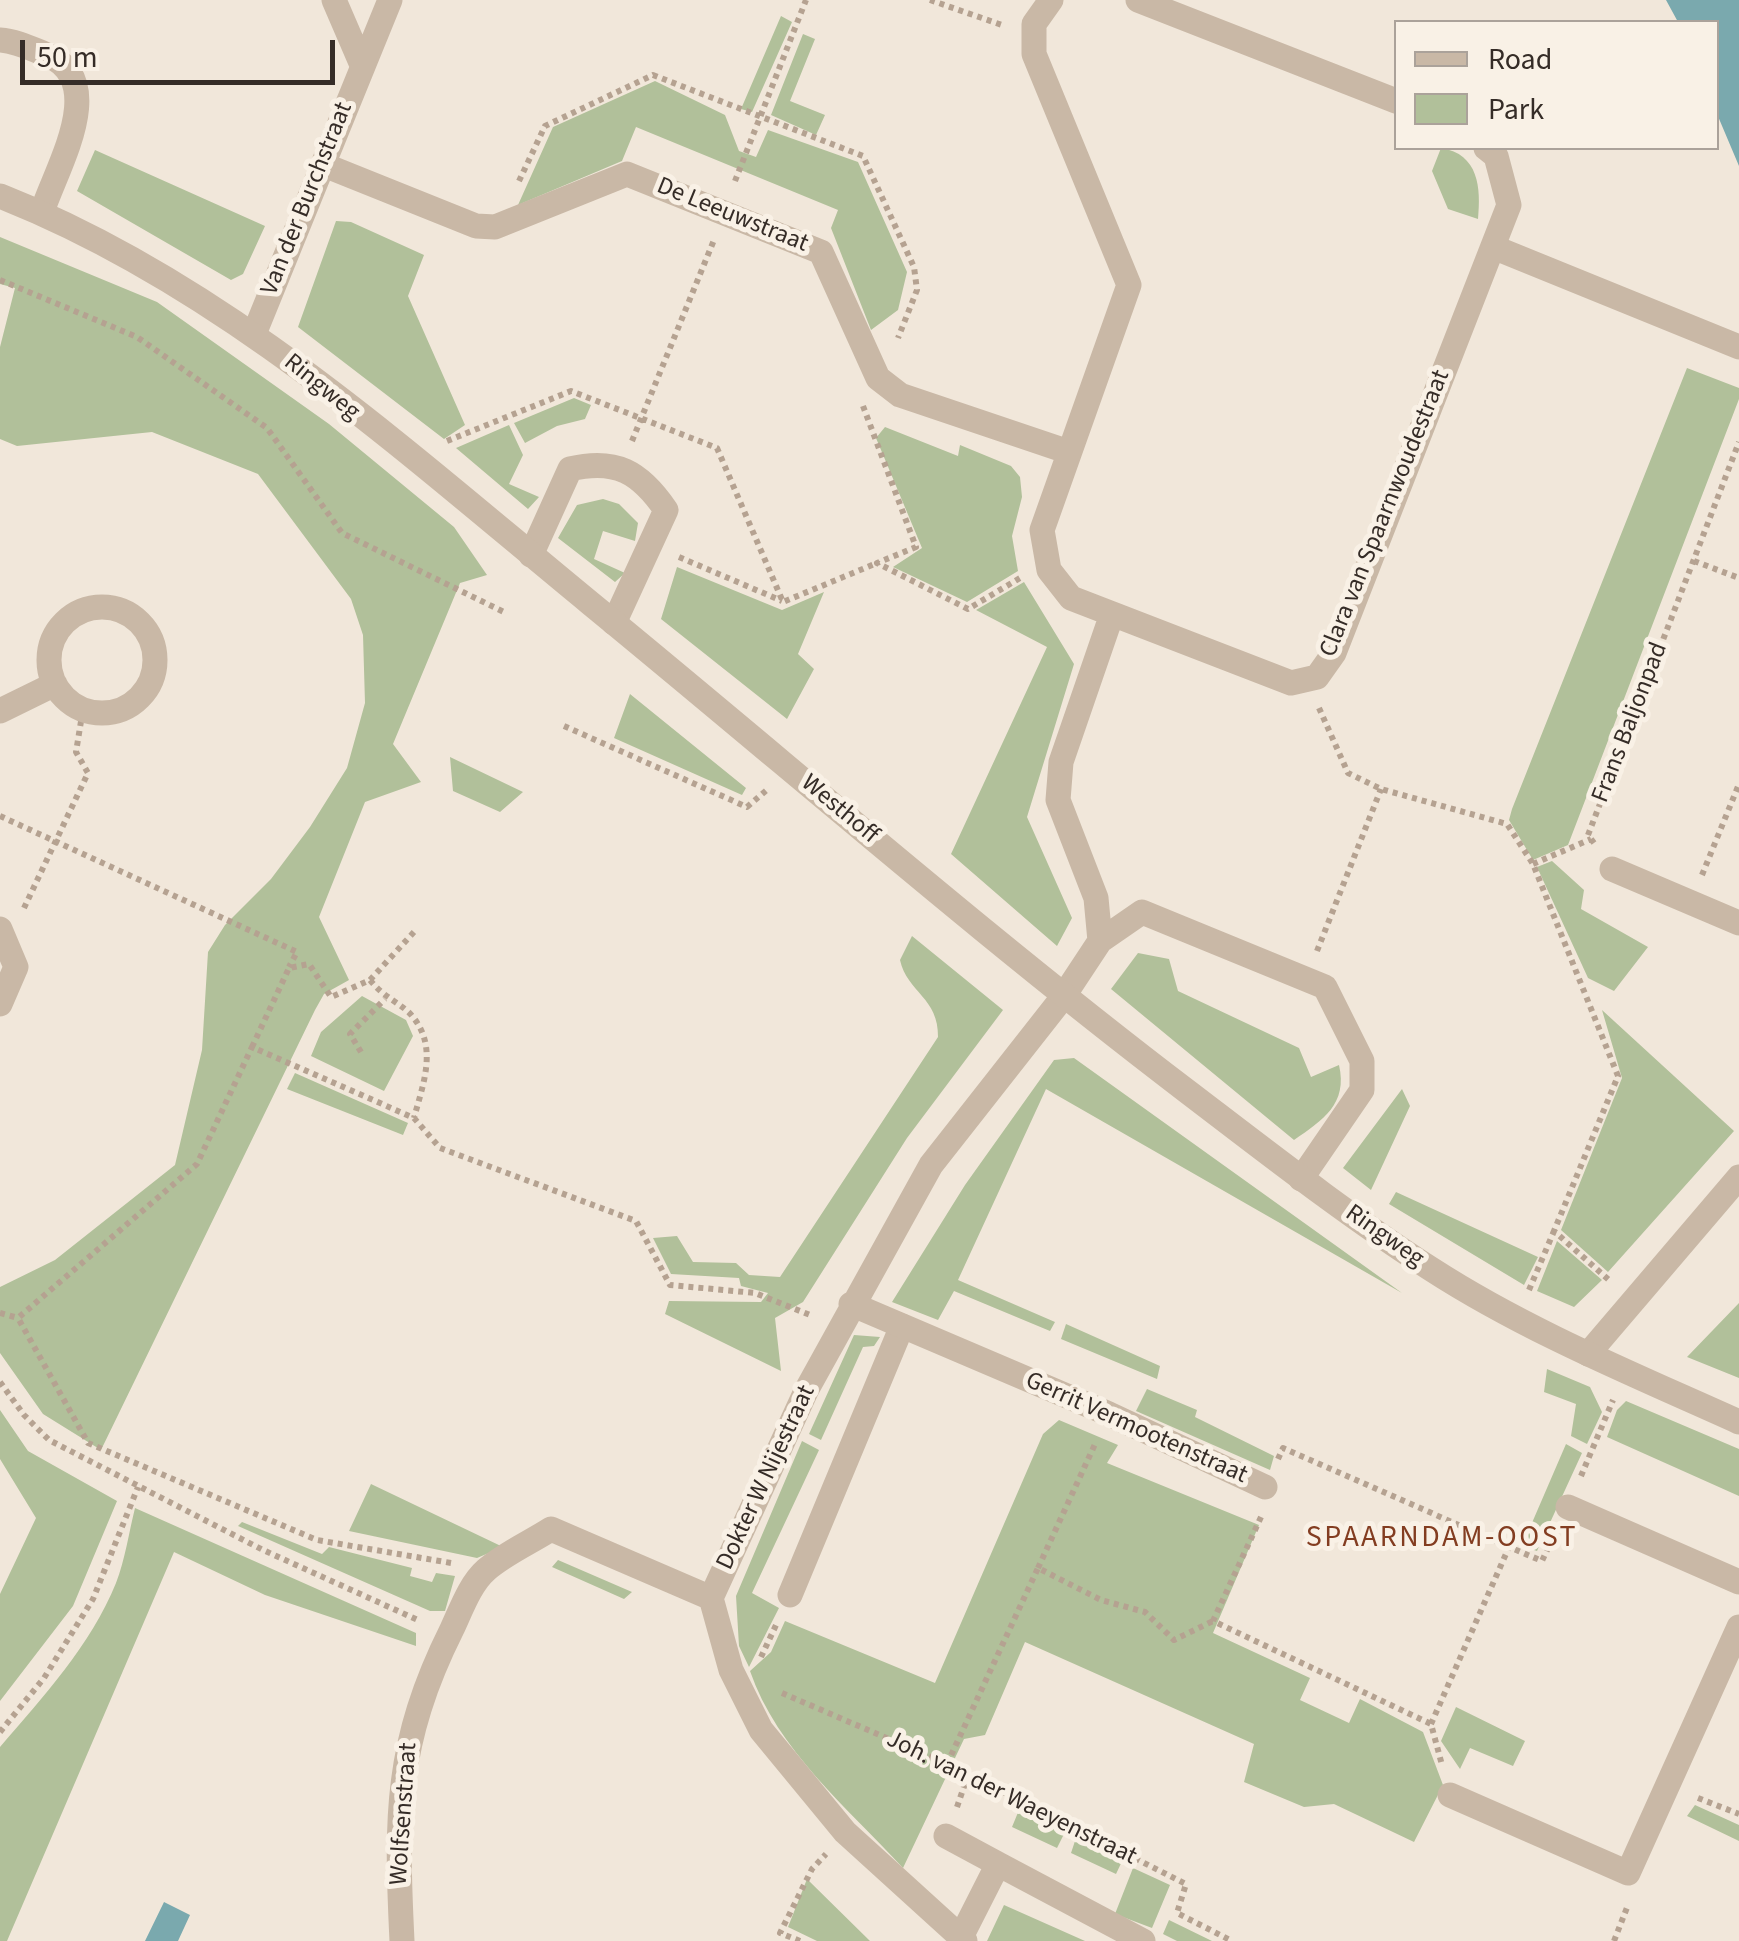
<!DOCTYPE html>
<style>
body{margin:0}
#map{position:relative;width:1739px;height:1941px;overflow:hidden;background:#f1e7da;font-family:"Source Sans 3",sans-serif}
canvas{display:block}
.legend{position:absolute;left:1394px;top:20px;width:325px;height:130px;box-sizing:border-box;background:#f9f1e6;border:2px solid #aba29a;margin:0;padding:12px 18px;list-style:none;font-size:30px;color:#352c27}
.legend li{display:flex;align-items:center;gap:20px;height:50px}
.legend b{width:50px;border:2px solid #aba29a}
.scale{position:absolute;left:20px;top:40px;width:315px;height:45px;box-sizing:border-box;border:5px solid #352c27;border-top:0;padding-left:12px;font-size:30px;line-height:35px;white-space:nowrap;color:#352c27;-webkit-text-stroke:8px #f9f1e6;paint-order:stroke}
</style>
<div id="map">
<canvas width="1739" height="1941"></canvas>
<ul class="legend">
<li><b style="height:12px;background:#c9b8a6"></b>Road</li>
<li><b style="height:28px;background:#b1c09a"></b>Park</li>
</ul>
<div class="scale">50 m</div>
</div>
<script>
const g = document.querySelector('canvas').getContext('2d');
g.lineJoin = 'round';
function paint(path, color) { g.fillStyle = color; g.fill(path, 'evenodd'); }
function stroke(path, color, width, dash) { g.strokeStyle = color; g.lineWidth = width; g.lineCap = dash ? 'butt' : 'round'; g.setLineDash(dash || []); g.stroke(path); }
function label(font, color, halo, rows, align = 'center') {
  g.font = font + ' "Source Sans 3",sans-serif'; g.lineWidth = 10; g.setLineDash([]); g.textBaseline = 'middle'; g.strokeStyle = halo; g.fillStyle = color; for (const [text, x, y, turn = 0] of rows) {
    g.save(); g.translate(x, y); g.rotate((+turn || 0) * Math.PI / 180); g.textAlign = isNaN(turn) ? turn : align; if (halo) g.strokeText(text, 0, 0); g.fillText(text, 0, 0); g.restore();
  }
}
const green = new Path2D(`
 M781 16 792 22 752 112 741 109Z
 M803 34 815 39 790 101 825 115 816 135 771 115Z
 M655 81 725 115 739 151 756 157 768 130 858 162 907 272 898 310 871 330 831 228 838 210 636 127 622 161 518 205 553 127Z
 M1441 148C1479 154 1481 188 1478 219L1448 209 1432 171Z
 M95 150 265 226 243 274 231 280 77 191Z
 M336 221 351 222 424 255 408 296 465 425 444 439 298 327Z
 M0 237 157 302 329 424 454 527 487 575 460 583 393 744 421 782 365 802 319 917 349 980 324 994 315 1010 101 1450 43 1414 0 1353V1287L55 1260 175 1165 202 1050 208 952 225 925 271 879 310 827 347 768 365 703 363 635 351 599 258 474 152 432 17 446 0 439V347L15 288 0 284Z
 M1687 368 1739 388V399L1568 845 1533 860 1509 820 1512 809Z
 M574 398 591 405 585 419 557 426 525 443 514 423Z
 M509 425 523 455 509 484 539 497 528 509 456 448Z
 M885 427 958 456 960 445 1011 466 1020 477 1022 497 1012 536 1018 571 967 602 893 567 922 548 876 438Z
 M603 499 619 504 638 523 635 541 603 531 594 559 625 573 615 582 558 538 577 505Z
 M677 567 782 610 824 592 798 654 814 669 787 719 661 619Z
 M1024 582 1074 664 1027 817 1072 918 1057 946 951 854 1047 647 976 610Z
 M630 694 746 788 742 795 614 738Z
 M450 757 523 792 500 812 453 791Z
 M1552 861 1584 890 1581 909 1648 947 1614 991 1588 978 1537 867Z
 M912 936 1003 1010 907 1138 803 1302 775 1318 781 1371 665 1314 669 1301 761 1302 768 1293 741 1286 739 1278 671 1274 653 1238 677 1236 693 1262 736 1263 749 1275 780 1277 938 1037C939 998 907 992 900 960Z
 M1138 953 1169 959 1178 991 1299 1048 1311 1077 1339 1065C1348 1104 1323 1120 1294 1140L1111 989Z
 M362 996 406 1020 413 1036 384 1091 311 1056 321 1032Z
 M1602 1010 1734 1131 1608 1272 1561 1230 1622 1078Z
 M1074 1058 1402 1293 1046 1089 958 1280 1055 1322 1050 1331 954 1291 938 1320 892 1302 965 1185 1054 1060Z
 M295 1073 408 1123 403 1135 287 1089Z
 M1402 1089 1410 1106 1371 1190 1343 1168Z
 M1396 1192 1538 1257 1524 1285 1389 1204Z
 M1557 1241 1602 1280 1574 1307 1537 1291Z
 M1739 1303V1378L1687 1357Z
 M1066 1324 1160 1366 1157 1379 1061 1339Z
 M854 1335 880 1337 874 1346 863 1347 821 1440 809 1434Z
 M1547 1369 1590 1387 1602 1412 1587 1444 1571 1436 1576 1404 1544 1392Z
 M1147 1389 1197 1410 1195 1417 1274 1456 1270 1470 1136 1411Z
 M1626 1401 1739 1449V1496L1607 1437 1617 1410Z
 M0 1410 28 1451 117 1501 73 1606 0 1701V1594L36 1518 0 1459Z
 M1059 1420 1118 1445 1107 1463 1259 1525 1213 1633 1310 1678 1300 1700 1349 1723 1360 1699 1423 1732 1443 1785 1414 1842 1334 1804 1304 1807 1244 1782 1254 1744 1025 1642 985 1735 964 1739 903 1868C848 1808 777 1750 750 1671L771 1652 785 1621 935 1683 1043 1434Z
 M802 1441 819 1450 752 1593 779 1608 749 1667 739 1646 736 1596Z
 M1566 1444 1582 1453 1537 1551 1522 1546Z
 M371 1484 503 1547 477 1558 349 1531Z
 M135 1508 416 1633V1646L265 1595 174 1552 7 1941H0V1747C42 1698 91 1645 116 1583 125 1560 129 1532 135 1508Z
 M242 1522 322 1554 329 1547 412 1568 410 1576 432 1582 436 1573 455 1576 445 1611H430L238 1526Z
 M558 1560 632 1592 624 1599 552 1567Z
 M1456 1707 1525 1741 1513 1766 1470 1748 1460 1769 1441 1741Z
 M1695 1805 1739 1825V1841L1687 1816Z
 M1019 1810 1066 1830 1057 1848 1012 1827Z
 M1077 1835 1125 1855 1116 1874 1071 1853Z
 M1133 1868 1170 1885 1152 1928 1115 1914Z
 M807 1879 870 1941H817L788 1927Z
 M1004 1905 1085 1941H987Z
 M1169 1920 1212 1941H1177L1163 1934Z`);
const water = new Path2D(`
 M1666 0H1739V166L1717 114 1716 22H1678Z
 M164 1902 190 1915 178 1941H145Z`);
const path = new Path2D(`
 M930 0 1002 25
 M519 181 545 126 653 75 863 156 914 267 917 290 898 338
 M735 181 806 0
 M0 280 137 337 267 428 342 533 506 613
 M863 406 916 547 877 563 968 609 1020 578
 M447 441 571 391 717 448 783 602 877 563
 M632 441 714 240
 M679 557 782 601
 M1694 561 1739 578
 M1319 708 1348 773 1381 789 1507 824 1533 864 1618 1076 1554 1231 1610 1281
 M564 726 747 807 768 789
 M0 816 297 952 289 967
 M1594 843 1588 835 1739 442
 M1533 864 1591 839
 M1702 875 1739 784
 M24 908 88 773 76 752 83 709
 M1317 951 1381 789
 M370 980 414 932
 M252 1047 289 968 309 964 331 997 370 980C385 999 403 1004 413 1017 438 1048 423 1084 414 1118
 M361 1052 350 1034 385 999
 M1529 1290 1554 1231
 M0 1313 18 1318
 M0 1382 24 1415 49 1440 263 1550 420 1621
 M1278 1459 1283 1448 1509 1547
 M1581 1476 1613 1400
 M1261 1517 1213 1621 1431 1724 1442 1765
 M451 1563 317 1540 88 1443 18 1318 197 1164 252 1047 414 1118 440 1148 636 1221 670 1285 755 1293 810 1315
 M1038 1568 1096 1442
 M761 1657 777 1623
 M782 1693 947 1764 1186 1884 1177 1913 1232 1941
 M1431 1724 1509 1547 1542 1561 1555 1533
 M0 1732 44 1678 93 1599 138 1487
 M947 1764 1038 1568 1101 1600 1145 1612 1174 1640 1213 1621
 M1698 1798 1739 1814
 M957 1807 968 1775
 M800 1941 780 1933 812 1869 826 1854
 M1614 1941 1628 1905`);
const service = new Path2D(`
 M790 1595 902 1326`);
const minor = new Path2D(`
 M334 0 362 65
 M1051 0 1034 24V54L1129 285 1042 530 1049 570 1071 598 1291 683 1317 677 1334 653 1509 205 1496 156 1486 148
 M1138 0 1396 101
 M0 40C16 41 30 48 45 54 110 80 58 164 42 212
 M324 165 476 226 495 227 627 174 821 252 878 378 900 395 1066 451
 M1493 247 1739 347
 M254 334 390 0
 M531 555 570 469C616 458 640 472 666 510L614 623
 M49 660a53 53 0 1 1 106 0a53 53 0 1 1-106 0Z
 M0 711 55 684
 M1612 869 1739 923
 M0 929 16 967 0 1004
 M1100 941 1096 898 1058 800 1061 762 1112 614
 M851 1304 1109 1414 1265 1487
 M1588 1354 1739 1177
 M1568 1507 1739 1582
 M1450 1795 1628 1873 1739 1627
 M946 1836 998 1864
 M961 1937 998 1864 1143 1941
 M402 1941C396 1817 395 1743 452 1629 461 1610 470 1584 486 1570 504 1554 531 1542 551 1529L711 1598
 M965 1941 845 1832 761 1730 731 1670 711 1598 807 1389 931 1165 1063 997 1100 941 1142 912 1325 987 1362 1061V1090L1301 1179`);
const tertiary = new Path2D(`
 M0 196C223 284 406 452 590 603 789 766 983 936 1188 1092 1268 1153 1347 1215 1431 1269 1527 1331 1635 1375 1739 1422`);
const streetNames = [
 ["Van der Burchstraat",308,199,-68],
 ["De Leeuwstraat",732,216,22],
 ["Ringweg",321,388,39],
 ["Clara van Spaarnwoudestraat",1386,514,-68],
 ["Frans Baljonpad",1631,723,-69],
 ["Westhoff",839,810,40],
 ["Ringweg",1384,1237,35],
 ["Gerrit Vermootenstraat",1136,1429,24],
 ["Dokter W Nijestraat",767,1478,-65],
 ["Joh. van der Waeyenstraat",1011,1799,26],
 ["Wolfsenstraat",405,1814,-86]
];
const quarterNames = [
 ["SPAARNDAM-OOST",1442,1539]
];
paint(green, '#b1c09a');
paint(water, '#7aa9ae');
stroke(path, '#b5a291', 6, [5, 5]);
stroke(service, '#c9b8a6', 25);
stroke(minor, '#c9b8a6', 25);
stroke(tertiary, '#c9b8a6', 25);
label('25px', '#352c27', '#f9f1e6', streetNames);
g.letterSpacing = '2.5px';
label('30px', '#833d21', '#f9f1e6', quarterNames);
g.letterSpacing = '0px';
</script>
